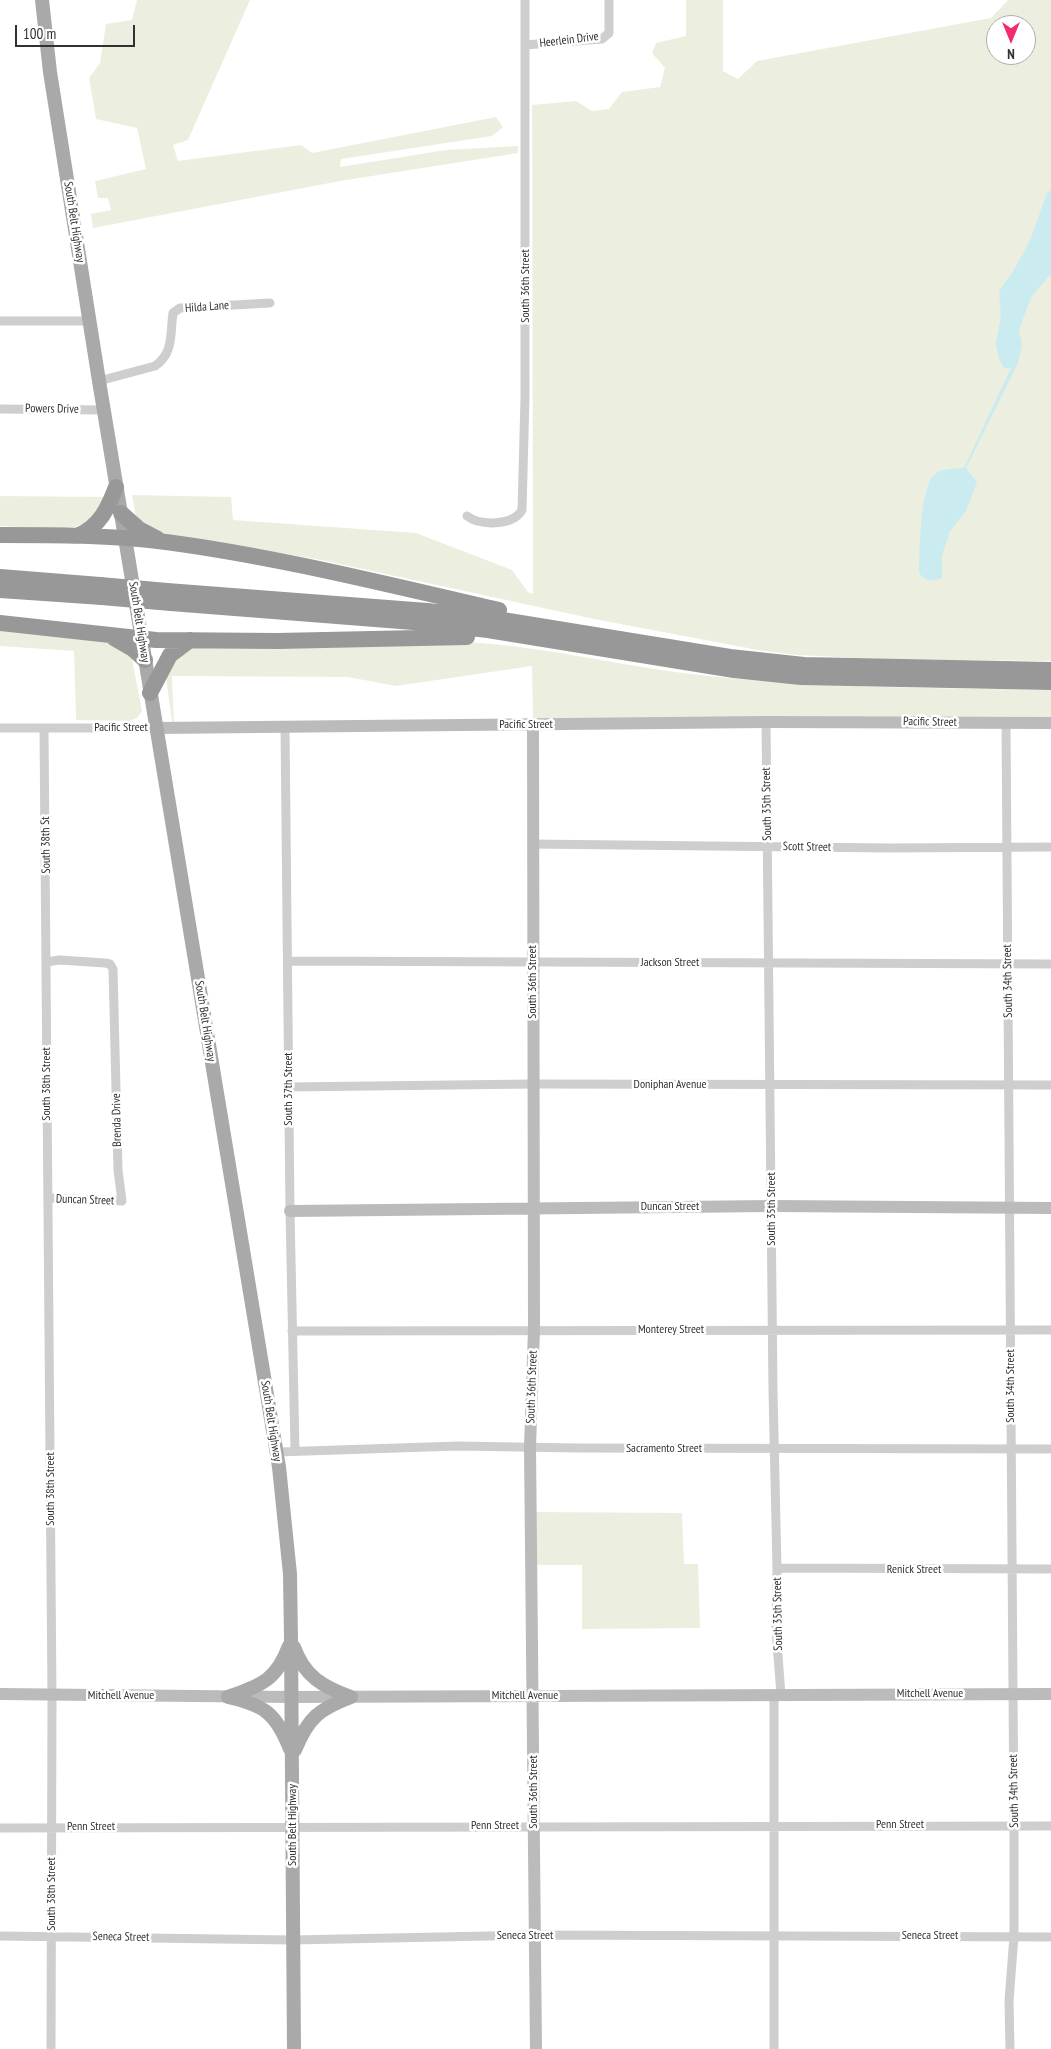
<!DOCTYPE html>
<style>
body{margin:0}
#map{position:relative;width:1051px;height:2049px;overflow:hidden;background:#fff;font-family:"PT Sans Narrow",sans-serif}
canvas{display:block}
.north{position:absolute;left:986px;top:15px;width:50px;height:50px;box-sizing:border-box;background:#fff;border:1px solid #adadad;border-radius:50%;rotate:180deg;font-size:14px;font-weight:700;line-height:20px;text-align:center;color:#313131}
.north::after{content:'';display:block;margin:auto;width:18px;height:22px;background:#f22a70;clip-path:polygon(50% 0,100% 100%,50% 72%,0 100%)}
.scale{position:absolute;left:15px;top:25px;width:120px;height:22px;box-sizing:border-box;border:2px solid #313131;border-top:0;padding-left:6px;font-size:15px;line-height:18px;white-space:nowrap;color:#313131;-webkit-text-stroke:4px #fff;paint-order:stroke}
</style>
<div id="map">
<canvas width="1051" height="2049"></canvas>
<div class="north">N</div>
<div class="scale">100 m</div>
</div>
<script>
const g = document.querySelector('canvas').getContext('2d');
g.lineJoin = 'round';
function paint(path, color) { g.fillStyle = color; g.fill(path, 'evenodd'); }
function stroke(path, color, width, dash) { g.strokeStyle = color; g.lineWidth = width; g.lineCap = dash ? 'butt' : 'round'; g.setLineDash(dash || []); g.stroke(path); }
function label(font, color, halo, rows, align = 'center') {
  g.font = font + ' "PT Sans Narrow",sans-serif'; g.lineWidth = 5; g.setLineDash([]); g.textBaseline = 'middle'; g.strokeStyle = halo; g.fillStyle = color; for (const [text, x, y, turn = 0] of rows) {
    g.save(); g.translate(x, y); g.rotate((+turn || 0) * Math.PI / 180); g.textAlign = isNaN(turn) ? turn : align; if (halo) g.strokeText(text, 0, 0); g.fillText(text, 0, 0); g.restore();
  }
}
const green = new Path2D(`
 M137 0H250L188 140 173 145 178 161 301 145 312 153 496 117 503 127 492 136 341 159 340 167 446 150 518 146V153L340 181 93 228 91 214 111 210 108 198H98L95 181 146 169 137 128 96 119 89 78 100 63 106 24 132 20Z
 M686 0H723V71L738 79 757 61 991 18 1008 0H1051V661L881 659 796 655 758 650 594 619 321 560 241 546 164 537 136 517 132 495 231 497 233 520 416 533 512 570 528 592 533 594 532 105 576 101 592 111 609 109 622 92 660 87 665 68 652 53 656 43 686 36ZM996 25H1026V55H996Z
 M0 496 104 497C102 502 100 511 97 516 82 535 23 527 0 526Z
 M0 629 111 642 131 654 142 711 137 718 129 721 76 720 74 651 0 646Z
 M466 642C542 646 616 665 691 674 811 688 931 688 1051 690V719L533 720 532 666 396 686 348 677 172 676 174 723 172 721 166 678 176 654 191 646Z
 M534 1512 682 1513 684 1564H698L700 1628 582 1629V1565H535Z`);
const water = new Path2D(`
 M1051 190V274L1031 297 1019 330 1022 345 1018 363 966 468 977 482 966 511 950 531 942 556V578C934 582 923 581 919 572 920 554 919 480 938 472 945 469 956 468 964 468L1011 368H1004L999 359 996 344 1001 315 999 291 1014 270 1031 238 1047 193Z`);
const street = new Path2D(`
 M525 45 602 39 609 33V0
 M0 321H90
 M99 381 155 366C174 353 170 334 173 313L180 308 270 303
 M0 409 103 410
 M467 516C480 526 513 526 522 510L525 398V0
 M766 722 773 1391 777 1568 776 1630 781 1695
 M1006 723 1014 1826V1936L1009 2001 1010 2049
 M285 726 290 1211 295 1451
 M0 728H156
 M44 728 52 1696 51 2049
 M532 844 889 848 1051 847
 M289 961 1051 964
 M47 962 59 960 105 963 110 964 113 969 118 1170 122 1201 48 1198
 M289 1087 532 1084 1051 1085
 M292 1331 1051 1330
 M277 1452 458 1446 576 1448 1051 1449
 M777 1568 1051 1569
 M774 1695V2049
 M0 1828 1051 1826
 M0 1936 293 1940 536 1935 1051 1937`);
const secondary = new Path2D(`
 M533 726 534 1329 530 1447 536 2049
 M156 728 766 722 1051 723
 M290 1211 772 1206 1051 1208
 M0 1694 292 1697 1051 1694`);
const primary = new Path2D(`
 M42 0 50 72 99 381 279 1467 290 1574 291 1639 294 2049
 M294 1647C304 1676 323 1687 351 1697
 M228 1697C264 1705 276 1713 290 1749
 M228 1697C261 1685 276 1681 289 1646
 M295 1750C308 1718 319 1709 351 1697`);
const highway = new Path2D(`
 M121 513 139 529 158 539
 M0 535C55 535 111 535 166 542 279 557 389 585 499 610
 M79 535C100 526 108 508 116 487
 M0 577 100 585
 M0 590 102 597
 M167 591 427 611 490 618 730 657 804 665 1051 670
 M171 603 426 623 488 630 734 670 801 677 1051 682
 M0 623 156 640 277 641 467 637
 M114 638 133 649 145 660
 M150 693 170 655 190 640`);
const highwayBridge = new Path2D(`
 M100 585 167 591
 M102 597 171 603`);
const streetNames = [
 ["Heerlein Drive",569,40,-7],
 ["South Belt Highway",74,222,81],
 ["South 36th Street",526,286,-90],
 ["Hilda Lane",207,307,-4],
 ["Powers Drive",52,409,1],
 ["South Belt Highway",139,622,81],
 ["Pacific Street",930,722,1],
 ["Pacific Street",526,725],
 ["Pacific Street",121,728],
 ["South 35th Street",767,804,-91],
 ["South 38th St",46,845,-91],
 ["Scott Street",807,847,1],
 ["Jackson Street",670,963],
 ["South 34th Street",1008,981,-91],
 ["South 36th Street",533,982,-90],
 ["South Belt Highway",205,1021,81],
 ["South 38th Street",47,1084,-90],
 ["Doniphan Avenue",670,1085],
 ["South 37th Street",289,1089,-90],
 ["Brenda Drive",117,1120,-91],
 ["Duncan Street",85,1200,2],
 ["Duncan Street",670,1207],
 ["South 35th Street",772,1209,-90],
 ["Monterey Street",671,1330],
 ["South 34th Street",1011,1386,-90],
 ["South 36th Street",532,1387,-88],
 ["South Belt Highway",271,1421,81],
 ["Sacramento Street",664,1449],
 ["South 38th Street",51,1489,-90],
 ["Renick Street",914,1570],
 ["South 35th Street",778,1614,-91],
 ["Mitchell Avenue",930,1694],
 ["Mitchell Avenue",121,1696],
 ["Mitchell Avenue",525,1696],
 ["South 34th Street",1014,1791,-91],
 ["South 36th Street",534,1792,-90],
 ["South Belt Highway",293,1825,-90],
 ["Penn Street",900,1825],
 ["Penn Street",495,1826],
 ["Penn Street",91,1827],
 ["South 38th Street",52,1894,-90],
 ["Seneca Street",525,1936],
 ["Seneca Street",930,1936],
 ["Seneca Street",121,1937,1]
];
paint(green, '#ecefdf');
paint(water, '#caebef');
stroke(street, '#cecece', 9);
stroke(secondary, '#bbb', 12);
stroke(primary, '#a9a9a9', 14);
stroke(highway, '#989898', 16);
stroke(highwayBridge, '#989898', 16);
label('12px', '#313131', '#fff', streetNames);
</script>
